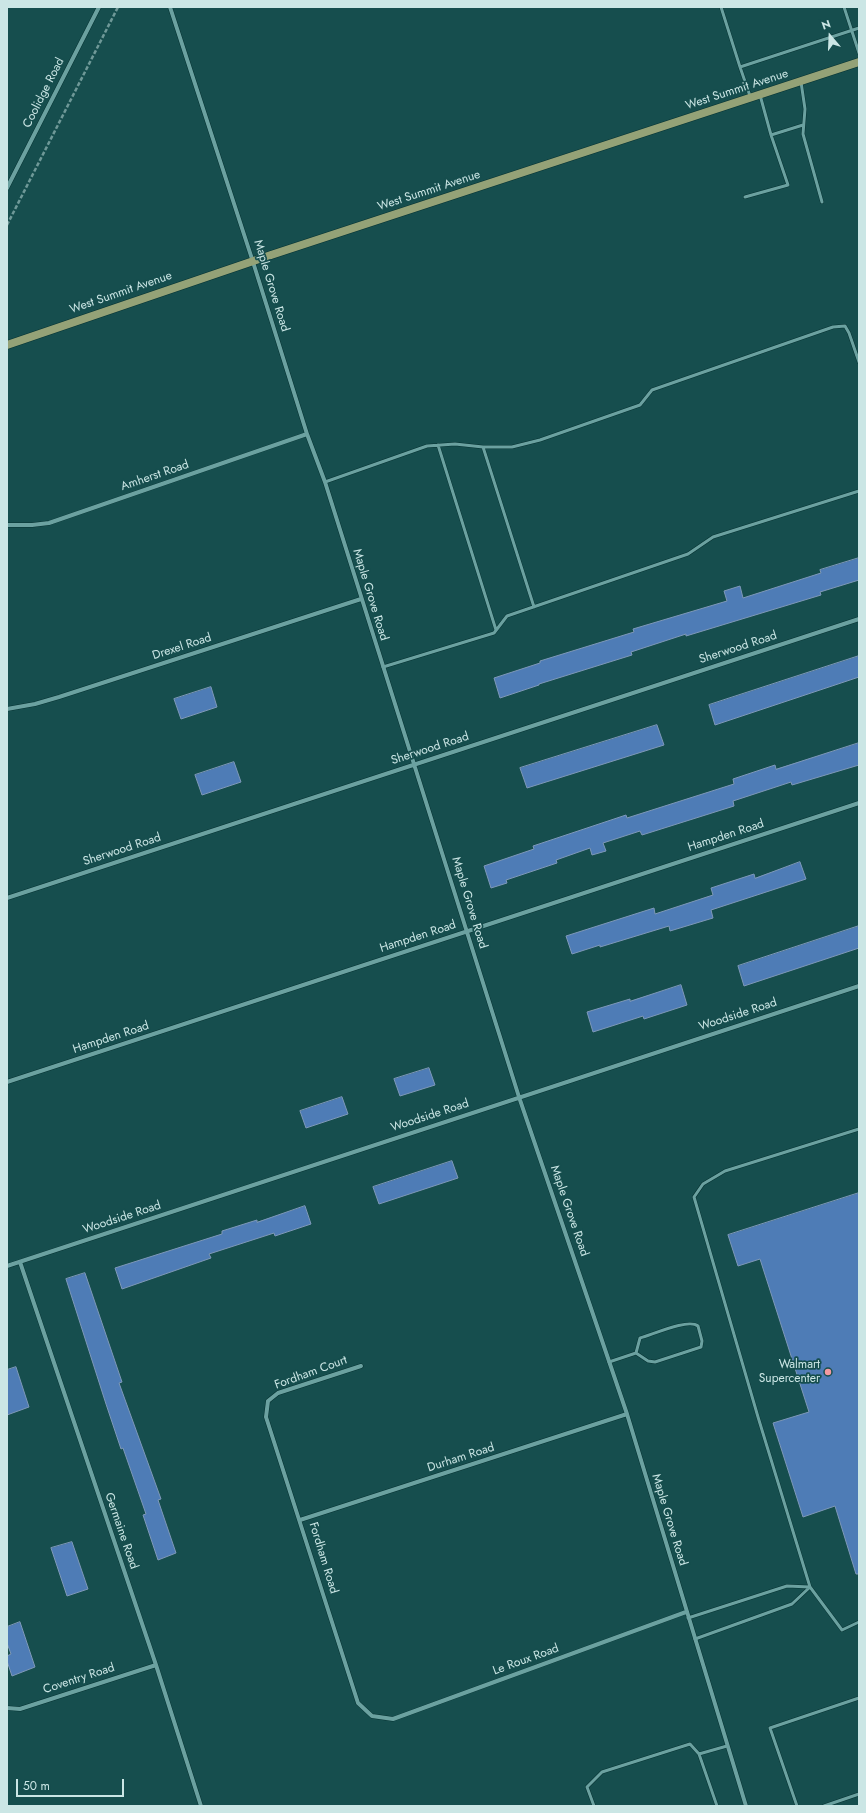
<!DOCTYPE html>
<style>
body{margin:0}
#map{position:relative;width:866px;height:1813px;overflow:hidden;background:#164e4e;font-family:Jost,sans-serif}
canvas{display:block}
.frame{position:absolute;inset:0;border:8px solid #cbe6e5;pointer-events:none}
.north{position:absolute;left:810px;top:16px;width:40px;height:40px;-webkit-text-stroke:3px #164e4e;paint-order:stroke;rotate:341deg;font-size:11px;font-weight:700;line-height:16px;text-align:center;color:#cbe6e5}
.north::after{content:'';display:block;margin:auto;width:14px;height:18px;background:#cbe6e5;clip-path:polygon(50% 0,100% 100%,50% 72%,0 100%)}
.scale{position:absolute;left:16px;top:1779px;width:108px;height:18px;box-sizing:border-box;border:2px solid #cbe6e5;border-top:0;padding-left:5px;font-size:12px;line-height:14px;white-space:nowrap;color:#cbe6e5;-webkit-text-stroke:3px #164e4e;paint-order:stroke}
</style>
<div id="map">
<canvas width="866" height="1813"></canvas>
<div class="frame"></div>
<div class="north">N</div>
<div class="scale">50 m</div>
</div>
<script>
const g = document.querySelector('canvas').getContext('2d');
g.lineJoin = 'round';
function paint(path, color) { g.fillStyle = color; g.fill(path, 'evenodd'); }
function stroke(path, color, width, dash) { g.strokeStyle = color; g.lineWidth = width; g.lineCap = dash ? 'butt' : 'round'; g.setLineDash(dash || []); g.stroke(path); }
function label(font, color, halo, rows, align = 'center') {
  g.font = font + ' Jost,sans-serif'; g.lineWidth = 3.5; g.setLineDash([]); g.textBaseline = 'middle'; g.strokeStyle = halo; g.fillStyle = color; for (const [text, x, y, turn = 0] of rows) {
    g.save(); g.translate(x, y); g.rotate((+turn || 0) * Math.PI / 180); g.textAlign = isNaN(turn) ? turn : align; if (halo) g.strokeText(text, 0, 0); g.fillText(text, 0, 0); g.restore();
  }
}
const building = new Path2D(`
 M859 558V580L820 592 821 595 686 636V634L631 652 632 655 539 684V685L500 698 494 678 540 663V661L634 632 633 629 727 601 724 591 740 586 743 598 821 573 820 570Z
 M859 656V677L715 725 709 705Z
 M211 687 217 707 181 719 174 699Z
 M657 725 664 745 527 788 520 768Z
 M859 743V765L792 785 791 782 733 801 734 806 642 835 640 831 603 843 606 851 592 855 590 848 556 860 557 863 506 880 507 883 491 888 484 866 534 849 533 846 626 815 627 818 734 784 733 779 775 765 776 769Z
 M234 762 241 782 202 795 195 775Z
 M800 862 806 879 711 910 713 918 670 931 669 926 600 947V945L572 954 566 936 654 908 655 914 713 895 711 888 754 874 755 878Z
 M859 926V948L744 986 738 966Z
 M681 985 687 1005 644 1019 643 1016 593 1032 587 1012 630 999V1001Z
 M429 1068 435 1085 400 1096 394 1079Z
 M342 1097 348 1114 306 1128 300 1111Z
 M452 1161 458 1178 379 1204 373 1187Z
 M859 1193V1574H856L835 1506 803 1517 773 1423 809 1412 760 1259 738 1266 728 1235Z
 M305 1206 311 1224 275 1236 274 1233 209 1254 211 1258 122 1289 115 1268 222 1234V1231L257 1220V1222Z
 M85 1273 122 1382 119 1383 161 1499 158 1500 176 1553 158 1560 143 1515 146 1514 123 1448 121 1449 106 1404 66 1279Z
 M16 1367 29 1407 7 1415V1370Z
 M72 1542 88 1589 67 1596 51 1548Z
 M20 1622 35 1667 12 1676 7 1661V1656L11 1654 7 1643V1627Z`);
const path = new Path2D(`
 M7 225 118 7`);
const lane = new Path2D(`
 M721 7 740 67
 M844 7 859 53
 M801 82 805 109 803 134 822 202
 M760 95 771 135 803 125
 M750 96 740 67 859 28
 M745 197 788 185 771 135
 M438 445 496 630
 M483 447 534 607
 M325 482 427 446 455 444 483 447H512L540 440 640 405 652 390 833 327 845 326 849 333 859 362
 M383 667 494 633 507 616 688 554 713 537 859 491
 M859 1129 725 1171 703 1184 694 1197 758 1417 810 1587 842 1630 859 1622
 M609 1362 636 1353 648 1361 655 1362 701 1347 702 1341 698 1326C688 1318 652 1335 640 1338L636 1353
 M688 1618 787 1586 810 1587
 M695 1639 792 1604 810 1587
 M699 1754 727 1746
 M594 1806 587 1787 602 1772 690 1744 699 1754 717 1806
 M797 1806 770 1728 859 1698
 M824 1806 859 1794`);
const street = new Path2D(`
 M170 7 253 262 307 434 325 482 519 1097 627 1414 746 1806
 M7 188 99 7
 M7 525H32L49 523 307 434
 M7 709 35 704 59 697 361 599
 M7 898 859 619
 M7 1082 859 803
 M20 1262 156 1665 201 1806
 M7 1266 859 986
 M361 1366 278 1393 268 1401 266 1417 358 1703 372 1716 393 1719 686 1612
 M300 1520 627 1414
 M7 1708 20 1709 156 1665`);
const secondary = new Path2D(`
 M7 345 271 255 859 62`);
const markers = [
 [828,1372,4,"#f49aa1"]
];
const streetNames = [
 ["West Summit Avenue",737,90,-18],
 ["Coolidge Road",44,93,-63],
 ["West Summit Avenue",429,191,-18],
 ["Maple Grove Road",271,286,73],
 ["West Summit Avenue",121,293,-19],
 ["Amherst Road",155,476,-19],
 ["Maple Grove Road",370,595,73],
 ["Drexel Road",182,647,-18],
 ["Sherwood Road",738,648,-18],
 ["Sherwood Road",430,749,-18],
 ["Hampden Road",726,836,-18],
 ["Sherwood Road",122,850,-18],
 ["Maple Grove Road",469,903,73],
 ["Hampden Road",418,937,-18],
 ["Woodside Road",738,1015,-18],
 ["Hampden Road",111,1038,-18],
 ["Woodside Road",430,1116,-18],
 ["Maple Grove Road",569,1211,71],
 ["Woodside Road",122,1218,-18],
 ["Fordham Court",311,1373,-20],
 ["Durham Road",461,1458,-18],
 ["Maple Grove Road",669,1520,73],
 ["Germaine Road",121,1531,71],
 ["Fordham Road",323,1558,73],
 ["Le Roux Road",526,1660,-20],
 ["Coventry Road",79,1679,-18]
];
const poiNames = [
 ["Walmart",820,1365],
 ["Supercenter",820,1379]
];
paint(building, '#4e7cb6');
stroke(building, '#7e98b8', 1);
stroke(lane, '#063232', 4);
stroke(street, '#063232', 5);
stroke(secondary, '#063232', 9);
stroke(path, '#6f9998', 2.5, [4, 2]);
stroke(lane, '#6ba1a0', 3);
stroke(street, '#6ba1a0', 4);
stroke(secondary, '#94a277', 8);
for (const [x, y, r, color] of markers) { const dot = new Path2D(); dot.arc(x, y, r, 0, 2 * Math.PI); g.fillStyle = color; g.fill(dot); stroke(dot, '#164e4e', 1.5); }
label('12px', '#cbe6e5', '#164e4e', streetNames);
label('12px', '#cbe6e5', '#164e4e', poiNames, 'right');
</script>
